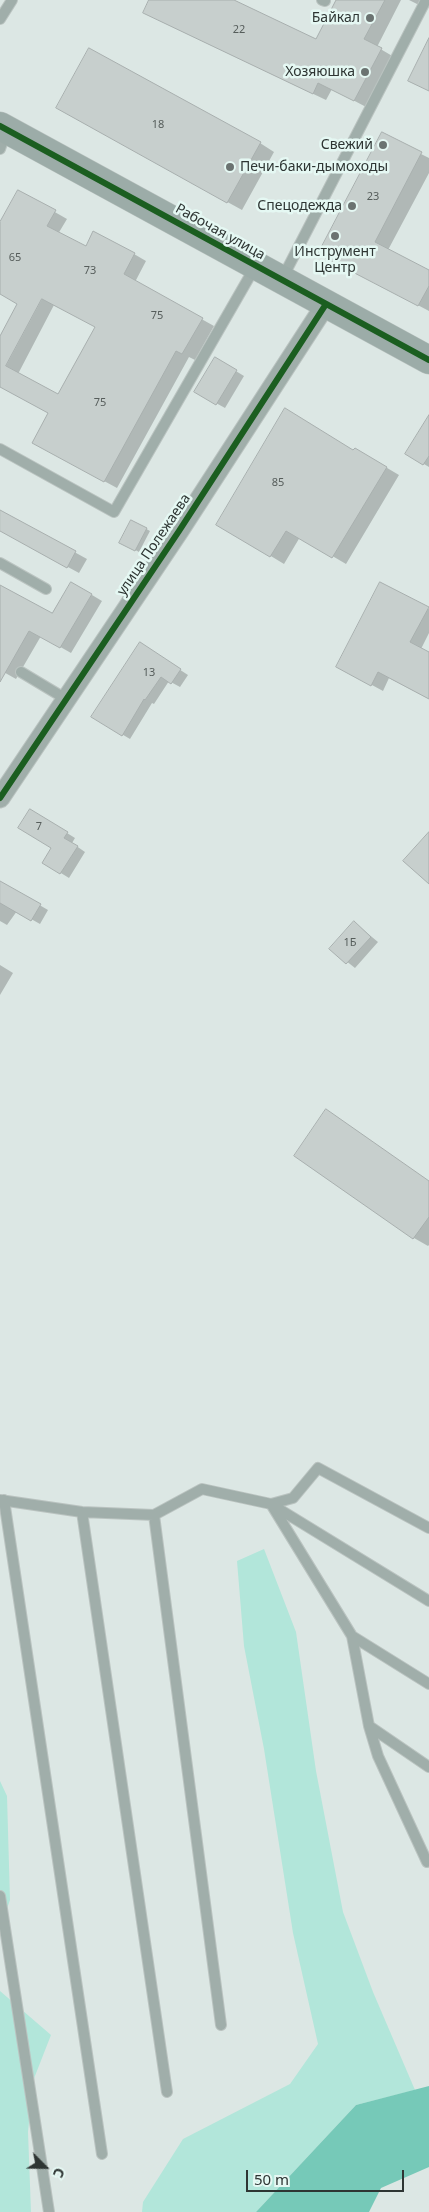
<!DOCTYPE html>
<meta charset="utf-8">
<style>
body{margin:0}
#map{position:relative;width:429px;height:2212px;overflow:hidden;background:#dce7e4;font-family:"Noto Sans",sans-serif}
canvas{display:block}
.north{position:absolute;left:20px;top:2142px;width:50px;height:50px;-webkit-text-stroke:4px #e5f8f3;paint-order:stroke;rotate:113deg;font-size:14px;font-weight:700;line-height:20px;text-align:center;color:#2e3533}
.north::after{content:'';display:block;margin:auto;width:18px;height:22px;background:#2e3533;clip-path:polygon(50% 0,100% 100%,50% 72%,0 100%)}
.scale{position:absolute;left:246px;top:2170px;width:158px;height:22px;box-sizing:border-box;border:2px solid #2e3533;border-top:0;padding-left:6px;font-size:15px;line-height:18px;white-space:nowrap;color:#2e3533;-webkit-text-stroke:4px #e5f8f3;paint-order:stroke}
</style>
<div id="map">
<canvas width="429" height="2212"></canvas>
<div class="north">С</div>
<div class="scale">50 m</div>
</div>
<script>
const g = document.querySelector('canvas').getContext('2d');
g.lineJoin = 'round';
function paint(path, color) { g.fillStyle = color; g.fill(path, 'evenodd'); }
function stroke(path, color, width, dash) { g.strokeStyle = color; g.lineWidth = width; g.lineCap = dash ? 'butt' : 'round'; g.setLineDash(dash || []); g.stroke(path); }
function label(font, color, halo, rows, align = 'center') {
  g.font = font + ' "Noto Sans",sans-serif'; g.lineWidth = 5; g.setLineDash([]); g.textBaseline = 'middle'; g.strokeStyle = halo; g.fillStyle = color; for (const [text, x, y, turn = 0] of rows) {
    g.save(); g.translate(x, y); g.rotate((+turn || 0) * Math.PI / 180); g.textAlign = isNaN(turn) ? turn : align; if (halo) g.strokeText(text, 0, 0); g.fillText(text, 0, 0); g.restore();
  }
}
const green = new Path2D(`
 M264 1549 296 1632 316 1771 343 1912 373 1992 415 2090 356 2105 256 2212H142L143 2202 183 2139 290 2084 318 2044 293 1933 264 1749 244 1646 237 1561Z
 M0 1781 7 1796 10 1900 0 1929Z
 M0 1991 51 2035 33 2081 28 2132 31 2212H0Z`);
const water = new Path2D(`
 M429 2086V2167L381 2188 369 2212H256L356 2105Z`);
const shadow = new Path2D(`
 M151 0H231L316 41 337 0H401L377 47 394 57 368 108 332 89 326 100 158 20Z
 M409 0H428L425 8Z
 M71 116 260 143 274 152 242 210Z
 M421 154 429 158V173L388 250 429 272V311L334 261Z
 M18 191 67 219 58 234 86 248 134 254 146 261 135 282 214 326 195 360 189 357 117 488 45 449 50 413 0 386V337L19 303 0 293V224ZM54 305 97 327 59 396 18 374Z
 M216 359 244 376 225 408 196 392Z
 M429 423V467L407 454Z
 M355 449 399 475 346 564 300 537 284 564 218 524Z
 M0 511 87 559 79 573 0 530Z
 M132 521 150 531 139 552 121 542Z
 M72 583 102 601 71 653 41 636 16 679 0 670V586L52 615Z
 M381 583 429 609V633L421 649 429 653V699L389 678 383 691 348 672Z
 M148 649 188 675 180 687 169 681 154 704 152 703 130 739 93 717Z
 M30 810 75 838 72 843 85 852 69 878 43 862 53 847Z
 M0 882 48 910 40 924 17 911 7 925 0 921Z
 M355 923 378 942 355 968 331 949Z
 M0 965 13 973 0 995Z
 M295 1155 429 1181V1245L428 1246 414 1238Z`);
const building = new Path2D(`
 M149 0H234L316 39 336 0H385L364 39 382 48 354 101 318 83 313 94 143 13Z
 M429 38V91L408 81Z
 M89 48 261 142 227 203 56 108Z
 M382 132 422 152 375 242 429 270V286L418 306 318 254Z
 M18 190 56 210 47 226 86 246 93 231 135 253 124 274 203 318 182 354 176 351 104 482 32 443 48 413 0 387V336L17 304 0 294V222ZM42 299 95 327 58 394 6 366Z
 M215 357 237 370 216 405 194 392Z
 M285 408 353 450 355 448 387 467 332 558 286 531 270 557 216 525Z
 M429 415V456L423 465 405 454Z
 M0 510 76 551 67 568 0 531Z
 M131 520 147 528 135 551 119 543Z
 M71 582 92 594 60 648 29 631 0 682V585L52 613Z
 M380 582 429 607 410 642 429 652V699L378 672 371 686 336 667Z
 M140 642 181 669 171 684 161 677 145 700 144 699 122 736 91 717Z
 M30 809 68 832 64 838 78 846 60 874 42 863 51 848 18 828Z
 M429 832V884L403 861Z
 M0 881 41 904 31 921 0 903Z
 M354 921 371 937 346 964 329 949Z
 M326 1109 429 1181V1217L413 1239 294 1156Z`);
const lane = new Path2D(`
 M322 0 325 1
 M0 19 12 0
 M0 149 6 131
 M282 279 426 0
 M0 449 114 512 255 267
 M0 563 46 589
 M21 672 66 699
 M0 1500 82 1512 154 1515 202 1489 271 1504 293 1498 318 1468 429 1528
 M4 1500 102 2154
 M271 1504 352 1636 369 1726 429 1767
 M274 1506 429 1601
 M82 1512 167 2092
 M154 1515 221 2025
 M352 1636 429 1684
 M369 1726 378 1756 427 1862
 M0 1896 49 2212`);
const street = new Path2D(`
 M0 798 179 531 326 304`);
const secondary = new Path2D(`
 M0 126 429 360`);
const cycleway = new Path2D(`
 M0 126 429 360
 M0 798 179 531 326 304`);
const markers = [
 [370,18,5,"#6b7371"],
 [365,72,5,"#6b7371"],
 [383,145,5,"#6b7371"],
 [230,167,5,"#6b7371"],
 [352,206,5,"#6b7371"],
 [335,236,5,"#6b7371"]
];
const numberNames = [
 ["22",239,30],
 ["18",158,125],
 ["23",373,197],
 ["65",15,258],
 ["73",90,271],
 ["75",157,316],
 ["75",100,403],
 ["85",278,483],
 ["13",149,673],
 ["7",39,827],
 ["1Б",350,943]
];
const poiNames = [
 ["Байкал",360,18],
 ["Хозяюшка",355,72],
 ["Свежий",373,145],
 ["Печи-баки-дымоходы",240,167,"left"],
 ["Спецодежда",342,206],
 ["Инструмент",335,252,"center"],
 ["Центр",335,268,"center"]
];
const streetNames = [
 ["Рабочая улица",220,232,29],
 ["улица Полежаева",154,545,-56]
];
paint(green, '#b2e6da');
paint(water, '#76c9b8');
paint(shadow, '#0003');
paint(building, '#c7cfcd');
stroke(building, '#a8afae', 1);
stroke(lane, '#bac3c0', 12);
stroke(street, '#bac3c0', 21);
stroke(secondary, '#bac3c0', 29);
stroke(lane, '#a0aeaa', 10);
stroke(street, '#a0aeaa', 19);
stroke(secondary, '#9caca8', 28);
stroke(cycleway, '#1b5e20', 6);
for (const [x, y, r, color] of markers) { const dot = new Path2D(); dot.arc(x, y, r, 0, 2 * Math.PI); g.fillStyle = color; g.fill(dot); stroke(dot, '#e5f8f3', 2); }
label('11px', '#565d5b', null, numberNames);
label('14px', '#2e3533', '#e5f8f3', poiNames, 'right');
label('14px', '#2e3533', '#e5f8f3', streetNames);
</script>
